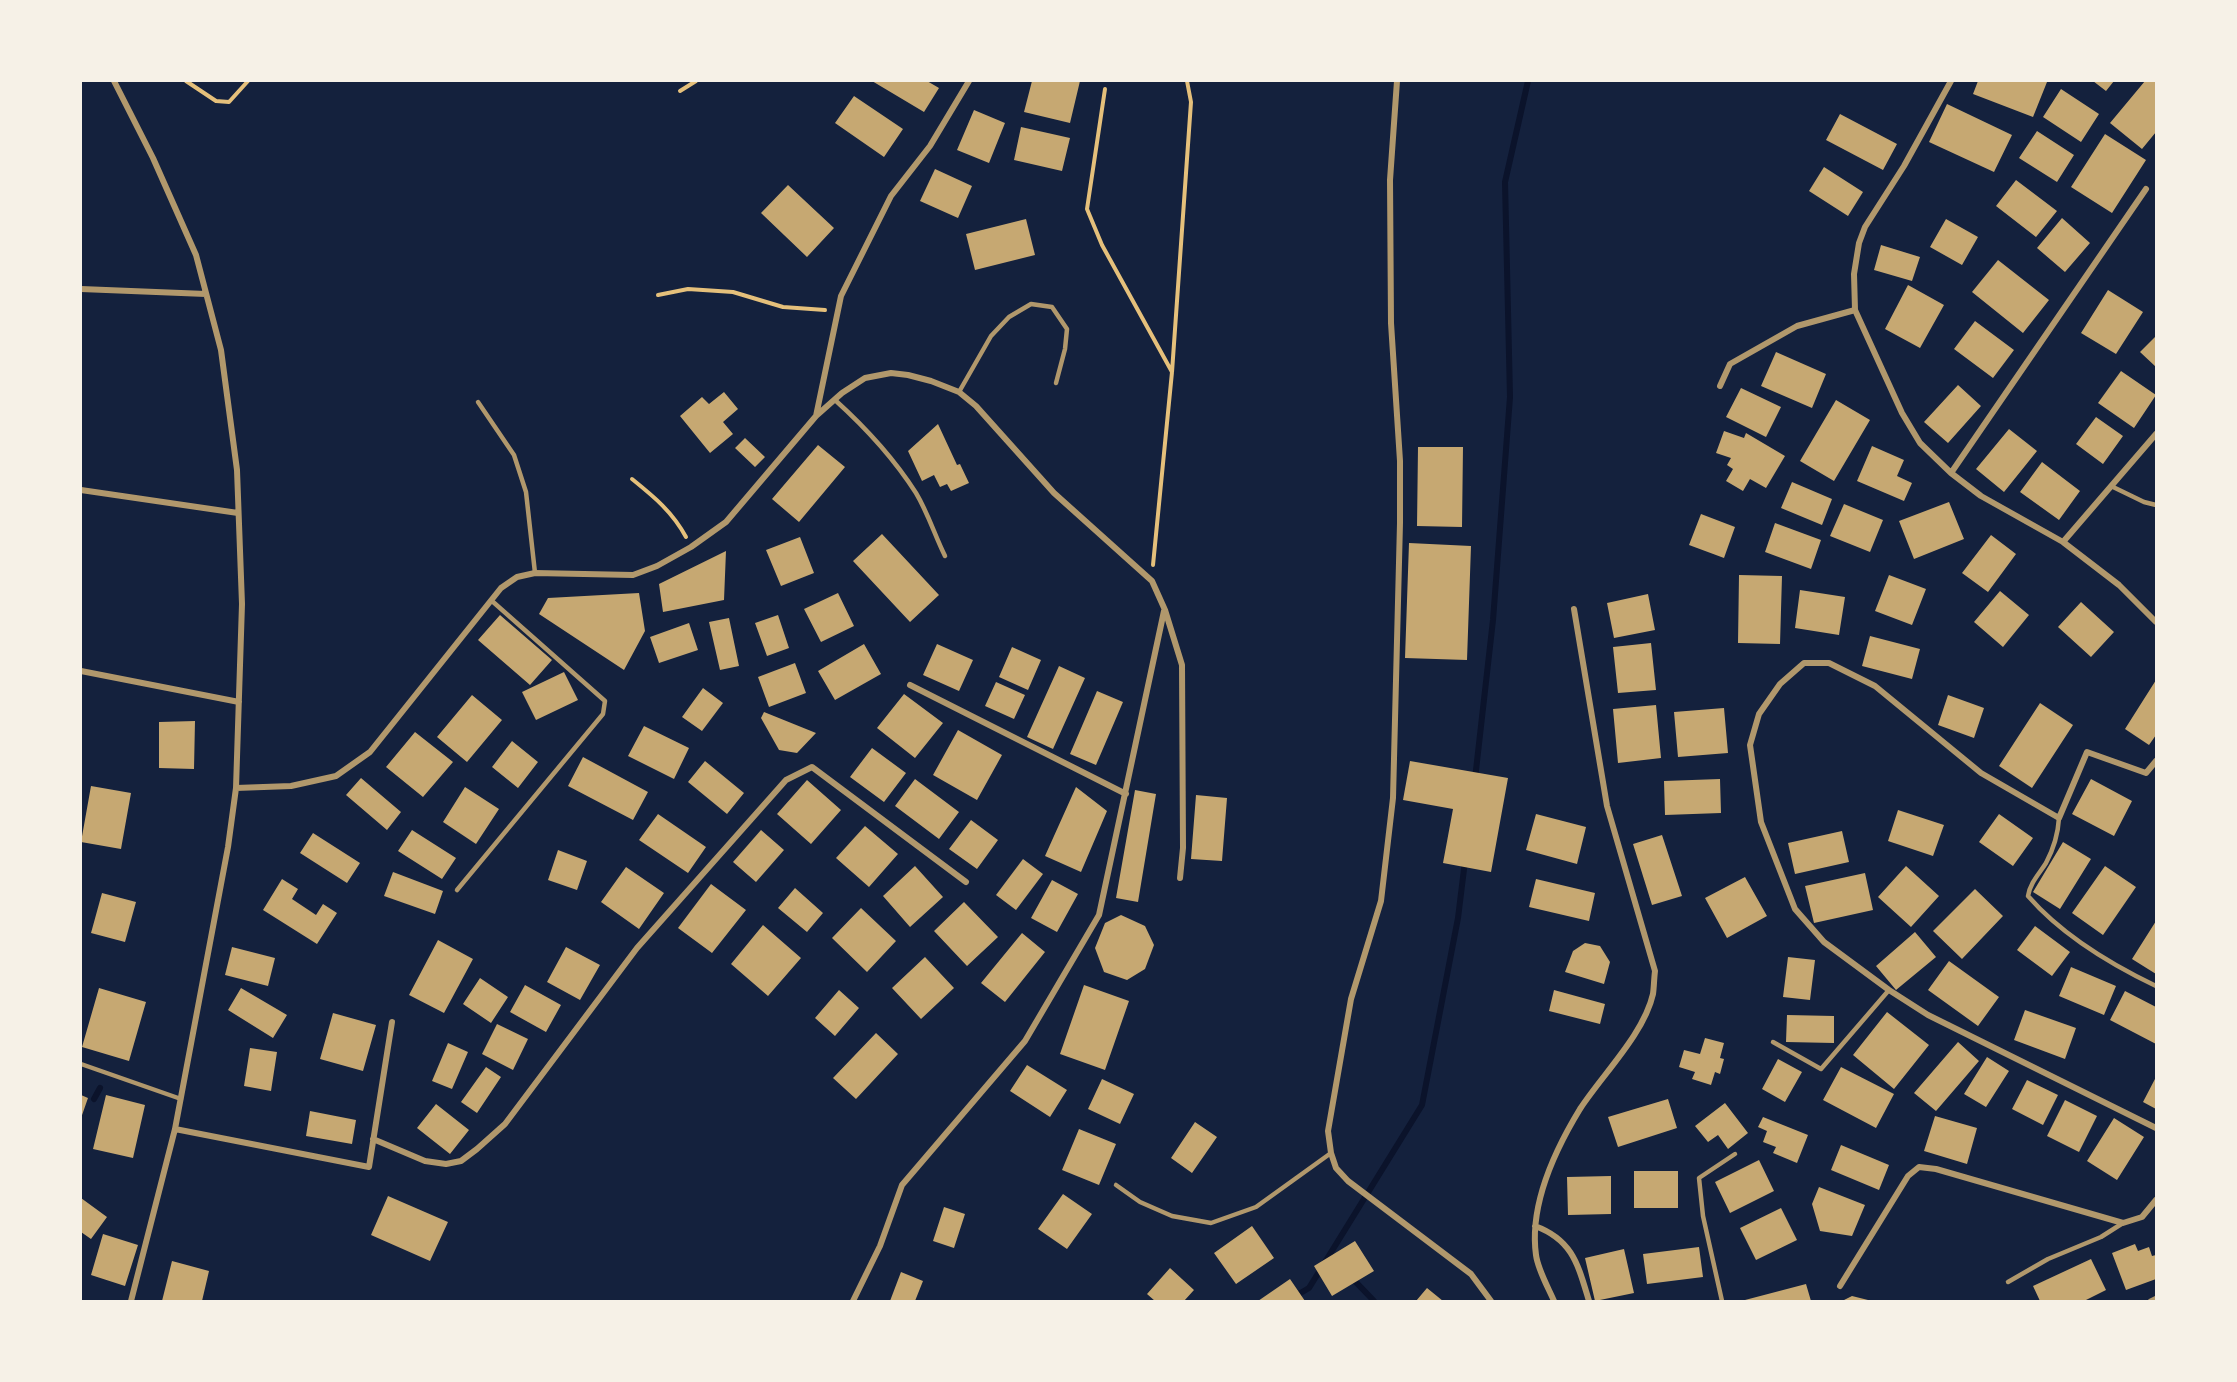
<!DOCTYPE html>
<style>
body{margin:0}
#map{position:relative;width:2237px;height:1382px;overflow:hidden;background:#14213d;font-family:"IBM Plex Sans",sans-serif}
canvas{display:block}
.frame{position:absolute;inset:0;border:82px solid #f6f1e7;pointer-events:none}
</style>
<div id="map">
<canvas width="2237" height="1382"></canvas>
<div class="frame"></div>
</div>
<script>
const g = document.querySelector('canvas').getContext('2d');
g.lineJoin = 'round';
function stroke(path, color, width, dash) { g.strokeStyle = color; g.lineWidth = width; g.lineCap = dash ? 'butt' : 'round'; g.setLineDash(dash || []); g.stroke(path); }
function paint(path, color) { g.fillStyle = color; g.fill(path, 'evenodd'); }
const stream = new Path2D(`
 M1475 779 1493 620 1510 397 1505 182 1528 81
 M94 1099 100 1088
 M1351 1277 1374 1301
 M1287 1301 1309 1288 1422 1105 1458 918 1465 861`);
const building = new Path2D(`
 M872 81H927L939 88 924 112Z
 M1032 81H1080L1070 123 1024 112Z
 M1978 81H2044L2047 82 2033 117 1973 94Z
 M2093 81H2114L2106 91Z
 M2145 81H2156V132L2142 149 2110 123Z
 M2061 89 2099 114 2081 142 2043 117Z
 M854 96 903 129 884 157 835 123Z
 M1947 104 2012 135 1994 172 1929 142Z
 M974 110 1005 123 989 163 957 150Z
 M1840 114 1897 144 1883 170 1826 140Z
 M1021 127 1070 138 1062 171 1014 160Z
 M2037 131 2074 155 2057 182 2019 158Z
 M2105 134 2146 160 2112 213 2071 187Z
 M1824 167 1863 192 1848 216 1809 191Z
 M935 169 972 186 958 218 920 201Z
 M2016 180 2057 211 2036 237 1996 206Z
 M788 185 834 228 807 257 761 213Z
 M2062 218 2090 243 2065 272 2037 248Z
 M1026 219 1035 255 975 270 966 234Z
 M1946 219 1978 237 1962 265 1930 247Z
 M1881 245 1920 257 1912 281 1874 270Z
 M1998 260 2049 300 2023 333 1972 292Z
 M1908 285 1944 305 1920 348 1885 329Z
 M2108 290 2143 312 2116 354 2081 333Z
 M1975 321 2014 350 1993 378 1954 349Z
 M2156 336V367L2140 352Z
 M1776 352 1826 374 1812 408 1761 386Z
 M2121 371 2156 395 2134 428 2098 403Z
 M1958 385 1981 406 1948 443 1924 422Z
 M1741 388 1781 407 1766 437 1726 417Z
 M724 392 738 409 723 422 733 434 710 453 680 416 702 397 709 404Z
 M1836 400 1870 420 1834 481 1800 461Z
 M2096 417 2123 436 2103 464 2076 444Z
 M938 424 957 465 960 464 969 483 951 491 947 484 940 487 934 475 922 481 908 451Z
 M2009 429 2037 451 2004 492 1976 469Z
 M1724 431 1744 438 1746 433 1785 456 1766 488 1750 479 1743 491 1726 481 1733 469 1727 465 1731 458 1716 453Z
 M745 438 765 457 755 467 735 448Z
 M818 445 845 467 799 522 772 499Z
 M1872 446 1904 460 1897 476 1912 483 1904 501 1857 481Z
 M1418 447H1463L1462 527 1417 526Z
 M2042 462 2080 491 2059 520 2020 492Z
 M1792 482 1832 499 1822 525 1781 508Z
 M1949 502 1964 539 1914 559 1899 521Z
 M1844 504 1883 520 1870 552 1830 536Z
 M1701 514 1735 527 1724 558 1689 545Z
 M1775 523 1821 540 1811 569 1765 552Z
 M882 534 939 595 910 622 853 561Z
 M1991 535 2016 554 1988 592 1962 573Z
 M800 537 814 573 781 586 766 550Z
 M1409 543 1471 546 1467 660 1405 658Z
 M726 551 724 600 663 612 659 584Z
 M1739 575 1782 576 1780 644 1738 643Z
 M1889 575 1926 589 1912 625 1875 611Z
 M1800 590 1845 597 1839 635 1795 628Z
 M2000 591 2029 615 2003 647 1974 622Z
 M639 593 645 631 624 670 539 614 548 598Z
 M838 593 854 626 821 642 804 609Z
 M1648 594 1655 630 1614 638 1607 603Z
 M2081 602 2114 632 2091 657 2058 627Z
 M500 615 552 660 530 685 478 640Z
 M778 615 789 648 767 656 755 623Z
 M729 618 739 666 720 670 709 622Z
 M689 623 698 650 659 663 650 637Z
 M1870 636 1920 649 1912 679 1862 666Z
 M1651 643 1656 690 1618 693 1613 647Z
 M864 644 881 674 835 700 818 671Z
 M937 644 973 660 959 691 923 675Z
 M1012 647 1041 660 1028 690 999 677Z
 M795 663 806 693 769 707 758 677Z
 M1059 666 1085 678 1053 749 1027 737Z
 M564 672 578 700 536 720 522 692Z
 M2156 680V735L2149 745 2125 729Z
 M996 682 1025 695 1014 719 985 706Z
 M703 688 723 703 702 731 682 717Z
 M1097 691 1123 702 1096 765 1070 754Z
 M904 694 943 723 915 758 877 728Z
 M472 695 502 720 467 762 437 737Z
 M1948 695 1984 708 1974 738 1938 725Z
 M2040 703 2073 725 2032 788 1999 766Z
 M1656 705 1661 758 1618 763 1613 709Z
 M1724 708 1728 753 1678 757 1674 712Z
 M764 712 816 733 797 753 779 750 761 718Z
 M195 721 194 769 159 768V722Z
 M644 726 689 748 674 779 628 756Z
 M958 730 1002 755 977 800 933 775Z
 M415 732 453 762 423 797 386 767Z
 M512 741 538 762 518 788 492 767Z
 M872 748 906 773 884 802 850 777Z
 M583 757 648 792 633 820 568 786Z
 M705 761 744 793 727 814 688 782Z
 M1410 761 1508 778 1491 872 1443 863 1453 809 1403 800Z
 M361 778 401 812 387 830 346 795Z
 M915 779 959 812 939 839 895 806Z
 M1720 779 1721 813 1665 815 1664 781Z
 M2091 779 2132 801 2114 836 2072 814Z
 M807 780 841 810 811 844 777 814Z
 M91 786 131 793 121 849 81 842Z
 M465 787 499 809 476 844 443 822Z
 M1076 787 1107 811 1081 872 1045 856Z
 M1135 790 1156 794 1138 902 1116 898Z
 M1196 795 1227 798 1222 861 1191 859Z
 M1898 810 1944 825 1933 856 1888 841Z
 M658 814 706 847 688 873 639 840Z
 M1536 814 1586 827 1577 864 1526 850Z
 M1999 814 2033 838 2013 866 1979 842Z
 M971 820 998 840 977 869 949 849Z
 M865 826 898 854 869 887 836 858Z
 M412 830 456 858 442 879 398 851Z
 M761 830 784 850 756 882 733 862Z
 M1842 831 1849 862 1795 874 1788 843Z
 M313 833 360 863 347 883 300 853Z
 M1662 835 1682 896 1652 905 1633 844Z
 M2063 842 2091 859 2060 909 2033 892Z
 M558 850 587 861 577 890 548 880Z
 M1023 859 1043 874 1016 910 996 895Z
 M915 866 943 897 910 927 883 896Z
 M1906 866 1939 896 1911 927 1878 897Z
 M2105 866 2136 887 2103 935 2072 913Z
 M626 867 664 893 639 929 601 902Z
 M393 872 443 891 435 914 384 896Z
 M1865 873 1873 910 1814 923 1805 886Z
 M1745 877 1767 916 1727 938 1705 898Z
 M282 879 298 889 292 899 316 915 323 904 337 913 317 944 263 910Z
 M1536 879 1595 893 1589 921 1529 907Z
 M1052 880 1078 894 1057 932 1031 918Z
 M711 884 746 910 712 953 678 928Z
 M795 888 823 913 807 932 778 908Z
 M1975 889 2003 916 1962 959 1933 931Z
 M102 893 136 902 125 942 91 933Z
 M964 902 998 937 967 966 934 931Z
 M861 908 896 941 867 972 832 938Z
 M1121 915 1145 926 1154 945 1145 969 1127 980 1104 972 1095 948 1105 923Z
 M2156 921V974L2132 959Z
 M763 925 801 958 768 996 731 964Z
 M2035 926 2070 952 2052 976 2017 950Z
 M1915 932 1936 957 1896 990 1876 966Z
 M1022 933 1045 952 1005 1002 981 983Z
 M438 940 473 959 444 1013 409 995Z
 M1585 943 1600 946 1610 962 1604 984 1565 972 1573 951Z
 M232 947 275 958 268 986 225 975Z
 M566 947 600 965 580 1000 547 982Z
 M925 957 954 988 921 1019 892 988Z
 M1788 957 1815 960 1810 1000 1783 997Z
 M1949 961 1999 997 1978 1026 1928 990Z
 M2071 967 2116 986 2104 1015 2059 996Z
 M480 978 508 997 491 1023 463 1004Z
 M525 985 561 1005 546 1032 510 1012Z
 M1084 985 1129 1001 1105 1070 1060 1054Z
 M99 988 146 1002 129 1061 82 1047Z
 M241 988 287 1015 273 1038 228 1010Z
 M839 990 859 1008 835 1036 815 1018Z
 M1554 990 1605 1004 1600 1024 1549 1011Z
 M2125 991 2156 1007V1044L2110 1020Z
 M2025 1010 2076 1028 2065 1059 2014 1040Z
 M1887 1012 1929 1045 1894 1089 1853 1055Z
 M333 1013 376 1025 363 1071 320 1059Z
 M1787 1015 1834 1016V1043L1786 1042Z
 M497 1024 528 1039 513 1070 482 1054Z
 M876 1033 898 1054 856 1099 833 1078Z
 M1705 1038 1724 1043 1720 1058 1724 1059 1720 1074 1715 1072 1711 1085 1692 1079 1695 1072 1679 1067 1684 1050 1700 1054Z
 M1958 1042 1979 1061 1936 1111 1914 1093Z
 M448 1043 468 1052 452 1089 432 1081Z
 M250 1048 277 1052 271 1091 244 1086Z
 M1987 1057 2009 1071 1986 1107 1964 1094Z
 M1778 1059 1802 1072 1785 1102 1762 1089Z
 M1027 1065 1067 1090 1050 1117 1010 1091Z
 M486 1067 501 1077 477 1113 461 1102Z
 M1841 1067 1894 1094 1876 1128 1823 1100Z
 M2156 1077V1109L2143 1102Z
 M1102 1079 1134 1094 1120 1124 1088 1109Z
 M2027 1080 2058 1095 2043 1125 2012 1109Z
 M81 1095 88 1098 81 1118Z
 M106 1095 145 1105 133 1158 93 1149Z
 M1668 1099 1677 1128 1618 1147 1608 1117Z
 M2065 1100 2097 1116 2079 1152 2047 1136Z
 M1725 1103 1748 1133 1728 1149 1718 1135 1708 1142 1695 1126Z
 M436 1104 469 1130 450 1154 417 1128Z
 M310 1111 356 1120 352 1144 306 1136Z
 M1935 1116 1977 1128 1967 1164 1924 1151Z
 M1763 1117 1808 1135 1797 1163 1773 1153 1776 1147 1763 1142 1767 1131 1758 1127Z
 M2114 1118 2144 1137 2117 1180 2087 1161Z
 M1195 1122 1217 1137 1192 1173 1171 1158Z
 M1079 1129 1116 1144 1099 1185 1062 1170Z
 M1841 1145 1889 1165 1879 1190 1831 1170Z
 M1759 1160 1774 1191 1730 1213 1715 1182Z
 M1634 1171H1678V1208H1634Z
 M1611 1176V1214L1568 1215 1567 1177Z
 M1819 1187 1865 1205 1852 1236 1820 1231 1812 1204Z
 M1063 1194 1092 1214 1067 1249 1038 1229Z
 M388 1196 448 1222 430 1261 371 1235Z
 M81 1198 107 1217 91 1239 81 1232Z
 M944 1207 965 1214 954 1248 933 1241Z
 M1781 1208 1797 1240 1756 1260 1740 1228Z
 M1252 1226 1274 1258 1236 1284 1214 1253Z
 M103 1234 138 1245 125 1286 91 1275Z
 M1355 1241 1374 1271 1332 1296 1314 1266Z
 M2135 1244 2138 1251 2149 1247 2152 1256 2156 1255V1279L2126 1290 2112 1253Z
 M1699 1247 1703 1277 1647 1284 1643 1254Z
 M1624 1249 1634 1293 1595 1301 1585 1258Z
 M2091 1259 2106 1290 2084 1301H2040L2033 1286Z
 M172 1261 209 1271 202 1301H162Z
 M1170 1268 1194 1290 1184 1301H1155L1147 1294Z
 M901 1272 923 1281 915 1301H890Z
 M1290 1279 1305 1301H1258Z
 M1806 1284 1811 1301H1745V1300Z
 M1427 1288 1443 1301H1416Z
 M1852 1296 1868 1300V1301H1842Z`);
const path = new Path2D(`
 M186 81 216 101 229 102 248 81
 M1105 89 1087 209 1102 245 1172 372
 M680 91 696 81
 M658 295 688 289 733 292 783 307 825 310
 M632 479C653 496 672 511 686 537
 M1153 565 1172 372 1191 102 1187 81`);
const service = new Path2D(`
 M959 392 991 336 1009 317 1031 304 1052 307 1067 329 1065 349 1056 383
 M835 400C866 428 893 457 916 493 928 513 935 536 945 556
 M478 402 514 455 526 492 535 573
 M2111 486 2144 502 2156 505
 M2059 818C2058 835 2054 848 2046 863 2039 874 2030 883 2028 896 2061 934 2110 964 2156 986
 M457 890 603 714 605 701 492 601
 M1773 1042 1821 1069 1889 990
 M81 1064 181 1099
 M1116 1185 1140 1202 1172 1216 1211 1223 1256 1207 1331 1153
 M2008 1282 2048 1259 2101 1237 2123 1223
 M1722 1301 1703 1216 1699 1178 1735 1154
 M2150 1301 2156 1298`);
const minor = new Path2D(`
 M114 81 153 158 196 255 221 350 237 470 242 604 236 788 228 847 175 1129 131 1301
 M1397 81 1390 180 1391 323 1400 461V523L1393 798 1381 901 1351 999 1328 1131 1331 1153 1336 1168 1348 1181 1471 1274 1491 1301
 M1951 81 1904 166 1865 227 1859 243 1854 274 1855 310 1902 413 1920 443 1951 473 1981 496 2063 542 2119 585 2156 622
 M81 289 206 294
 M1720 386 1730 364 1797 326 1855 310
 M816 416 841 296 891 196 930 146 969 81
 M1951 473 2146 189
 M81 490 238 513
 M2063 542 2156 434
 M81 671 239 702
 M910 685 1126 794
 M2156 761 2146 773 2087 752 2059 818 1981 773 1875 686 1829 663H1804L1780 684 1759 714 1750 745 1761 822 1795 909 1824 942 1889 990 1928 1015 2156 1128
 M236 788 291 786 336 776 370 752 501 588 517 577 535 573 633 575 657 566 691 547 726 522 816 416 842 393 865 378 891 373 908 375 931 381 959 392 976 406 1054 493 1152 581 1165 610 1182 665 1183 848 1180 878
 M175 1129 369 1167 392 1022
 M373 1139 425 1161 446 1164 461 1161 477 1149 505 1124 637 948 786 780 812 767 966 882
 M1535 1226C1573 1240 1578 1265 1589 1301
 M1840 1286 1908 1176 1919 1167 1936 1169 2123 1223 2142 1217 2156 1200
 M853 1301 880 1246 902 1185 1025 1041 1099 915 1164 611
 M1554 1301C1548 1287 1538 1270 1536 1255 1529 1205 1555 1150 1580 1109 1602 1075 1644 1034 1653 994 1654 987 1654 979 1655 971L1607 806 1574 609`);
stroke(stream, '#0b132b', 6);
paint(building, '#c6a872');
stroke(path, '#e5c07b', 4);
stroke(service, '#b1986c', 4.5);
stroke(minor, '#b1986c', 6);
</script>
